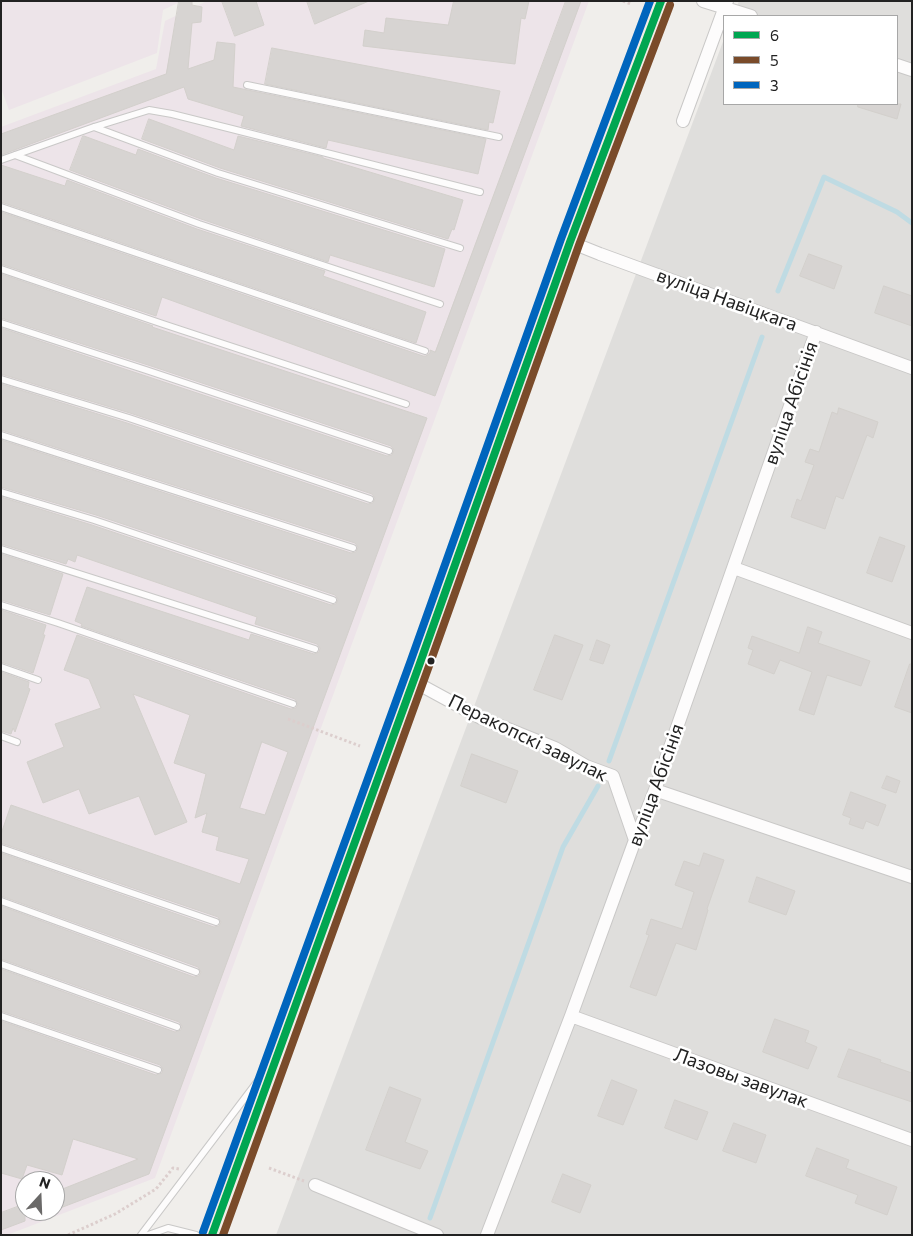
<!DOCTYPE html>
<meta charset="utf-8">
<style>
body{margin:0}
#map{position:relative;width:913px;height:1236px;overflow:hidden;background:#f0eeeb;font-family:Commissioner,sans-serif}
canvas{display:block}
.frame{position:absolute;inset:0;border:2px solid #222;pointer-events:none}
.legend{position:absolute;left:723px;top:15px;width:175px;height:90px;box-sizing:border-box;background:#fff;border:1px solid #a7a7a7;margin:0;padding:6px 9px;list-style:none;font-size:15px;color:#222}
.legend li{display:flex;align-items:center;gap:10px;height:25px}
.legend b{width:25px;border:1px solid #a7a7a7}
.north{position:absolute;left:15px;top:1171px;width:50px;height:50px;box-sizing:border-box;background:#fff;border:1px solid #a7a7a7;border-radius:50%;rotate:20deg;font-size:14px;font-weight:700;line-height:20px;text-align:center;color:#222}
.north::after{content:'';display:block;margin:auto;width:18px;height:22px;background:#6a6968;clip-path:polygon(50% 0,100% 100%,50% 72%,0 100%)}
</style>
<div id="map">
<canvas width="913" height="1236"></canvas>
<div class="frame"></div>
<ul class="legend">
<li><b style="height:6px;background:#00a651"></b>6</li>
<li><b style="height:6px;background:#7a4b2a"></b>5</li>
<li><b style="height:6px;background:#0065bd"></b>3</li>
</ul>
<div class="north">N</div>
</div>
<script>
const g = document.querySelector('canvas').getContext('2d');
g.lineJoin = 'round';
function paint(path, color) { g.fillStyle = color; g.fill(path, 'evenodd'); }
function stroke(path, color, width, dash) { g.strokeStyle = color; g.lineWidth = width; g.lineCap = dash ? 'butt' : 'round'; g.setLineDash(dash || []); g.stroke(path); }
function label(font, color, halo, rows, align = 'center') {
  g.font = font + ' Commissioner,sans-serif'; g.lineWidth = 5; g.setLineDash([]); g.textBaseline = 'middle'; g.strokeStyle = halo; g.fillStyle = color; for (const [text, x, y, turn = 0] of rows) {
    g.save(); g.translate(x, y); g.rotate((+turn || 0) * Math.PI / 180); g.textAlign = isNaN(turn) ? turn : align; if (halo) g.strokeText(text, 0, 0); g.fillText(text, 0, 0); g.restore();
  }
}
const residential = new Path2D(`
 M739 1H912V1235H276L724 39V104H897V16H733Z`);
const industrial = new Path2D(`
 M1 1H182L163 10 157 53 9 110 1 88Z
 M207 1H589L155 1178 7 1235H1V127L156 69 165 21ZM25 1181H55V1211H25Z`);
const stream = new Path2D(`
 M778 291 824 177 897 212 912 223
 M609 761 762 337
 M430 1218 563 847 598 786`);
const building = new Path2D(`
 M179 1H192V5L202 7 201 22 192 23 188 69 214 60 217 42 235 44 233 87 486 139 478 174 328 140 326 148 241 126 244 116 188 99 184 87 1 155V134L166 74Z
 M222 1H256L264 25 235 36Z
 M307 1H369L315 24Z
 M454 1H529L525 19 521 18 515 64 363 46 365 30 384 33 386 18 448 25Z
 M566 1H581L435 396 162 297 156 316 1 264V212L423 356H426L430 353V350L435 352Z
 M272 48 500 91 493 123 489 122 488 130 265 84Z
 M858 104H901L897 119 858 107Z
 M149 119 234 150 238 136 323 157V158L463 200 454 230 452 229 448 239 220 168 142 139Z
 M83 136H84L136 155 138 149 216 178 445 249 434 287 330 255 328 262 201 219 70 170Z
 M1 165 65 186 67 180 197 229 325 271 323 276 426 312 416 343 1 202Z
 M809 254 842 266 834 289 800 276Z
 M1 274 153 326 152 327 427 418 149 1174 55 1210V1192L138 1159 73 1139 62 1175 27 1165 22 1179 1 1173V1021L156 1075 162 1073 163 1069 160 1065 1 1011V969L175 1032 181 1030 182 1026 179 1022 1 959V906L194 977 199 976 201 972 198 967 1 896V853L214 927 219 926 221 922 218 917 1 843V834L11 805 240 884 249 859 216 850 219 837 202 832 207 813 195 818 206 774 174 763 190 715 133 694 187 822 155 835 139 796 89 814 79 789 43 803 27 762 64 747 55 724 101 708 89 679 64 670 77 635 291 709 296 708 298 704 295 699 81 626 82 624 75 621 87 587 249 640 251 634 314 654 319 652 320 648 317 644 255 624 257 617 77 555 75 562 68 559 66 564 1 544V497L92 525 331 605 336 604 338 599 335 595 96 515 1 487V440L351 553 356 552 358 547 355 543 1 430V384L127 423 368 504 373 503 375 498 372 494 130 413 1 374V328L387 456 392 455 394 450 391 446 148 365 1 318ZM262 742 288 752 265 815 240 808Z
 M884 286 912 296V326L875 313Z
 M839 408 878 422 873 438 867 435 843 499 836 496 825 529 791 517 797 499 801 501 814 465 805 462 810 449 819 452 832 412 837 414Z
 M880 537 905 546 892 582 867 573Z
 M1 554 63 574 50 615 1 600Z
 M1 610 46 625 43 635H45L33 673 1 662Z
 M808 627 822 632 818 643 870 661 861 686 827 675 814 715 799 710 812 672 780 660 774 674 748 664 753 650 748 648 752 636 799 653Z
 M555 635 583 645 562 700 534 690Z
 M597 640 610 645 603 664 590 660Z
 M910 664H912V713L895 707Z
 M1 672 29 682 28 688 30 689 15 732 13 728 11 734 1 731Z
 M472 754 518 771 506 803 461 786Z
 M887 776 900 781 896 793 882 788Z
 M851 792 886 805 878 826 866 821 863 829 849 824 851 818 843 815Z
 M704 853 724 860 707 909 708 910 696 950 676 943 656 996 630 987 649 935 646 934 651 919 682 929 694 892 675 885 684 861 699 866Z
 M757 877 795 891 786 915 749 902Z
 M775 1019 809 1031 805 1042 817 1047 808 1069 763 1052Z
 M849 1049 881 1060 880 1062 912 1073V1102L838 1077Z
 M612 1080 637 1090 623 1125 598 1116Z
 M390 1087 421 1099 405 1142 428 1151 420 1169 366 1150Z
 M675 1100 708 1112 697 1140 665 1128Z
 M734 1123 766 1135 756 1163 723 1151Z
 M817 1148 849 1160 846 1168 897 1187 887 1215 855 1203 858 1195 806 1176Z
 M563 1174 591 1185 580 1213 552 1202Z
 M25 1204V1221L1 1230V1213Z`);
const path = new Path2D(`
 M623 1 631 4
 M288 719 360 746
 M269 1168 304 1181
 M68 1235 115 1214 156 1189 173 1168 179 1169`);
const service = new Path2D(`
 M247 85 499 137
 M94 127 218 173 460 248
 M15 155 199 224 440 304
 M1 160 94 127 149 110 172 114 232 129 480 192
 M1 207 425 351
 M1 269 163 324 406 404
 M1 323 146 370 389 451
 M1 379 129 418 370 499
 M1 435 353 548
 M1 492 94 520 333 600
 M1 549 315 649
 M1 605 58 623 293 704
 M1 667 38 680
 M1 736 17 742
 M1 848 216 922
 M1 901 196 972
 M1 964 177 1027
 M1 1016 158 1070
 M141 1235 260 1078
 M148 1235 168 1228 196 1235`);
const minor = new Path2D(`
 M703 1 751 16
 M897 65 912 70
 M683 121 727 1
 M570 242 600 254 912 368
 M734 568 912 633
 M413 681 481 718 555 748 586 766 613 776 635 840
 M655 790 912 877
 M571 1016 912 1140
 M315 1185 437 1235
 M487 1235 571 1016 635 840 655 790 816 332`);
const primary = new Path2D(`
 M212 1235 420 663 570 242 661 1`);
const bus1 = new Path2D(`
 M212 1235 420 663 570 242 661 1`);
const bus2 = new Path2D(`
 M223 1235 429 666 579 245 670 5`);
const bus3 = new Path2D(`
 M203 1232 411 660 561 239 650 1`);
const markers = [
 [431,661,4.5,"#222"]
];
const streetNames = [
 ["вуліца Навіцкага",727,300,20],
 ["вуліца Абісінія",791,403,-71],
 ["Перакопскі завулак",528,738,26],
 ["вуліца Абісінія",656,785,-70],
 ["Лазовы завулак",741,1078,20]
];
paint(residential, '#dfdedc');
paint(industrial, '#ede4e9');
stroke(stream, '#bfdbe3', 5);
paint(building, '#d7d4d2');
stroke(building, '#d3d0cc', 1);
stroke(service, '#c9c8c7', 8);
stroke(minor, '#c9c8c7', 14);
stroke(primary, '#a79c86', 22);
stroke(path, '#dccecd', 3, [2.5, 2.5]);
stroke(service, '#fdfcfc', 6);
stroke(minor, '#fdfcfc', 12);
stroke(primary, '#f3ede7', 21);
stroke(bus1, '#00a651', 8);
stroke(bus2, '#7a4b2a', 8);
stroke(bus3, '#0065bd', 8);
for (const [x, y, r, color] of markers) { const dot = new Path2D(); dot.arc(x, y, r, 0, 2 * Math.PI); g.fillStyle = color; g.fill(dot); stroke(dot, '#fff', 2); }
label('19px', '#222', '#fff', streetNames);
</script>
